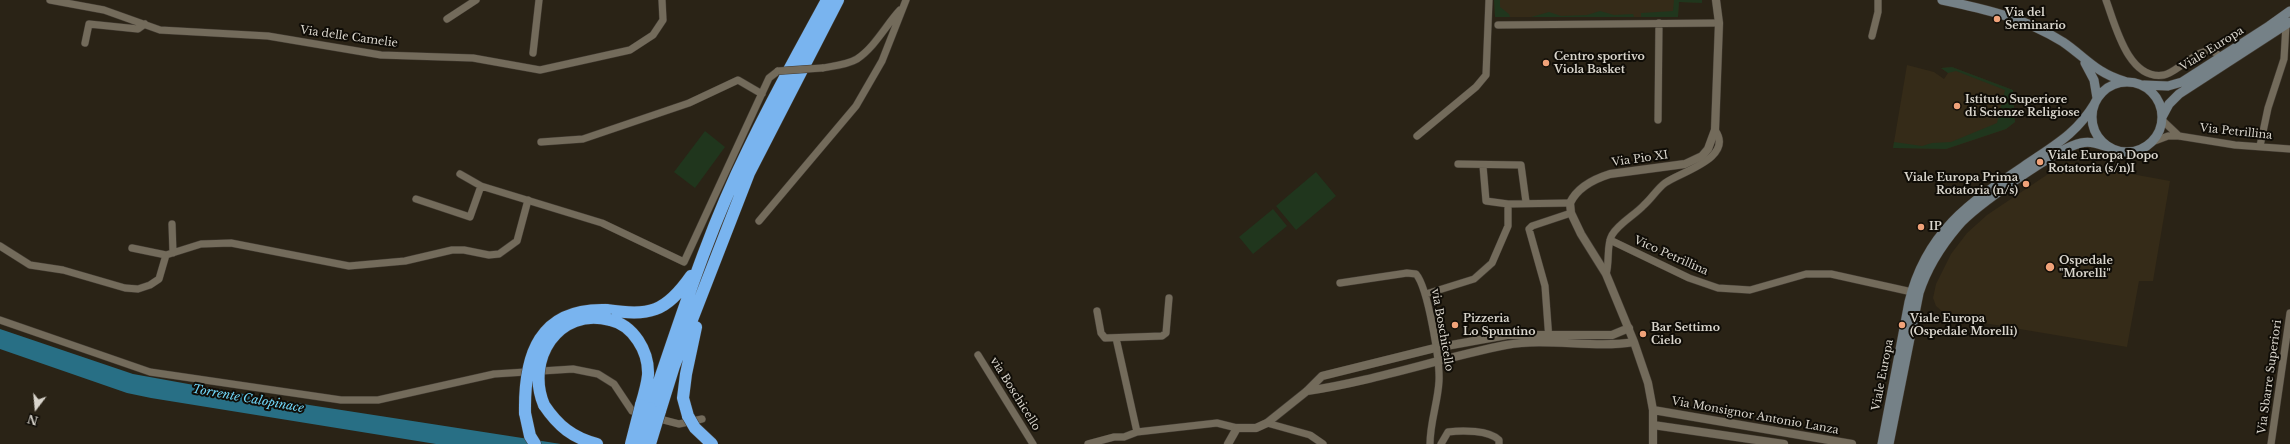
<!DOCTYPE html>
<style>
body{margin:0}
#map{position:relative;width:2290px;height:444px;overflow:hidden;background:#2a2316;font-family:"Libre Baskerville",serif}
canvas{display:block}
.north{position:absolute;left:16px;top:388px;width:40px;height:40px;-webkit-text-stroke:3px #100d07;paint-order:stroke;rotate:196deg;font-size:11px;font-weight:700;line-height:16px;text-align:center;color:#d9d5cc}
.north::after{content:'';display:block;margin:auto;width:14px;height:18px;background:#d9d5cc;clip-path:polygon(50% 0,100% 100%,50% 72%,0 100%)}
</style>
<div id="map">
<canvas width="2290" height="444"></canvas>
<div class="north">N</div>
</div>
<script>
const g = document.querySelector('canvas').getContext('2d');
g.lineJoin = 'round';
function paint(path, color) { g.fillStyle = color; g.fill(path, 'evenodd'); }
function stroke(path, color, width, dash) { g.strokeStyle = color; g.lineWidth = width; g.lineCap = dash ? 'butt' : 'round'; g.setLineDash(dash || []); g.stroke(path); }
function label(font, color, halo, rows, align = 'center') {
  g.font = font + ' "Libre Baskerville",serif'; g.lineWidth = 4; g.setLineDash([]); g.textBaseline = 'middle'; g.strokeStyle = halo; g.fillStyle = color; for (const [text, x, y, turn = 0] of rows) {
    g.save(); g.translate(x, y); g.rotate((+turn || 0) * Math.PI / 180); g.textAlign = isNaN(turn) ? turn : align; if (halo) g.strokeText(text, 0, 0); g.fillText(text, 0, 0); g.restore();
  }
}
const built = new Path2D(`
 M1494 0H1702V3L1679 2 1678 17H1495Z
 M1907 65 1934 72 1944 79 1948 73 1941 68 1952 67 2013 90 2015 122 2006 129 1946 149 1893 148Z
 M2066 162 2170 181 2153 281H2139L2127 347 1954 318 1946 315 1936 306 1933 298 1936 284 1951 254 1967 233 1987 215Z`);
const green = new Path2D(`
 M1494 0H1500V7L1509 14 1510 17H1495Z
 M1674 0H1702V3L1679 2 1678 17H1641V13L1673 11Z
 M1600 11 1614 15 1633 14 1634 17H1531L1549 12 1561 16 1587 15Z
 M1952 67 2013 90 2015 122 2006 129 1946 149 1893 148 1894 142 1922 146 1932 143 1951 142 1997 123 2005 90 1956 71 1948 73 1941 68Z
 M705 131 725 147 695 188 674 172Z
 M1316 172 1336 196 1296 230 1276 206Z
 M1273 209 1287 226 1253 254 1239 237Z`);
const water = new Path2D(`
 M0 329 133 374 277 400 561 444H436L151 398 127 393 0 349Z`);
const minor = new Path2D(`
 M50 0 104 10 160 30 268 36 381 55 473 58 540 70 630 50 653 35 663 20 662 0
 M2106 0C2115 24 2128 81 2164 75 2171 74 2181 65 2188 61 2195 56 2204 49 2213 51L2221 57
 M447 19 476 0
 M1498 25 1719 23
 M1872 36 1878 12V0
 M85 43 89 24 138 29 145 24
 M533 53 539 0
 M822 68C833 66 847 65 857 59 875 47 886 25 900 10
 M1658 120 1659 23
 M2162 120 2179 136
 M1417 136 1476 87 1486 75 1489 0
 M541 142 583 139 689 103 738 80 762 94
 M2152 142 2168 136H2179L2235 145 2290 149
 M2260 146 2268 108 2284 59 2286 25
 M1458 164 1521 165 1526 202
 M1483 166 1486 201 1508 204 1570 203
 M460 174 481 186 602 223 684 262 769 78 778 71
 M416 199 470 217 481 186
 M759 221 856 106 882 61 906 0
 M172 224 173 253
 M1610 240 1689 278 1718 288 1750 290 1806 274H1831L1912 292
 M0 246 30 265 63 270 125 288 138 289 150 285 159 279 166 255 201 244 231 243 349 266 405 261 452 250H464L489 255 499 254 517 241 528 200
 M132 248 166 255
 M1606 274C1610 262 1606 245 1612 235 1619 223 1635 215 1644 205 1652 198 1657 189 1665 183 1680 172 1735 158 1715 130
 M1340 283 1407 273 1416 274C1428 288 1440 361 1439 381 1438 402 1430 422 1430 444
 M1426 294 1474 279 1492 263 1508 226V204
 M1097 311 1101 333 1105 338 1162 336 1166 333 1169 298
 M0 320 150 372 341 400H378L494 374 573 369 598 374 614 384 632 411 642 414
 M1116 338 1137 432
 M1549 340 1545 286 1529 229 1532 226 1571 213
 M978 355 1033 444
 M656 418 679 424 702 419
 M1267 423 1310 435 1323 444
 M1088 444 1114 437H1124L1137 432 1217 423 1237 428
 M1441 444 1448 432C1462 430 1489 430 1499 440V444
 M2271 444 2290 313`);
const tertiary = new Path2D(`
 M1307 391C1375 381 1440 358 1506 345 1548 337 1592 349 1634 342
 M1653 410 1852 444
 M1653 425 1784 444
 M1228 444 1237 428H1256L1267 423 1307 391 1322 376 1435 348 1507 335H1612L1629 328
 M1653 444V410L1648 383 1634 342 1606 274 1581 234 1571 213 1570 203C1577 188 1594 179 1610 174L1685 164 1702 156 1708 149 1715 130 1719 23 1716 0`);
const secondary = new Path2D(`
 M1942 0C1985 9 2025 18 2063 42 2085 57 2096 73 2124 81
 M2085 63 2094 80 2097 98
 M2092 117a35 35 0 1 1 70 0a35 35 0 1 1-70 0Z
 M2144 85 2168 86 2182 82 2269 26 2290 11
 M2162 117 2169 104 2179 94 2290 22
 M1882 444 1909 302C1927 228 1974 200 2033 160 2060 142 2078 131 2095 103
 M1889 444 1919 293C1927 268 1941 246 1958 226 1974 207 2059 147 2081 143 2091 141 2099 144 2108 147`);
const motorway = new Path2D(`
 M606 310C650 316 665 313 691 276
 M610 320C633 325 649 351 648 375 647 385 644 395 641 405
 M544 405C558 426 573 438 597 444
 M650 408C680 321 707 233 748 150 772 99 800 50 827 0
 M660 411 674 366 749 173 838 0
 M525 413 530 436 535 444
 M688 416 683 398 686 374 696 327`);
const minorBridge = new Path2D(`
 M778 71 822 68`);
const motorwayBridge = new Path2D(`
 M544 405C525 360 558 306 610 320
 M525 413C524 355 539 308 606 310
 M688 416 695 428 712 444
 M631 444 641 405
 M639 444 650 408
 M650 444 660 411`);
const markers = [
 [1997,19,4,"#f0a279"],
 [1546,63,4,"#f0a279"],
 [1957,106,4,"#f0a279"],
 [2040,162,4,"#f0a279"],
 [2026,184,4,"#f0a279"],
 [1921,227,4,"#f0a279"],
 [2050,267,5,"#f0a279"],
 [1455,325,4,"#f0a279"],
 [1902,325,4,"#f0a279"],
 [1643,334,4,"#f0a279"]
];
const poiNames = [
 ["Via del",2005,13],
 ["Seminario",2005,26],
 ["Centro sportivo",1554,57],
 ["Viola Basket",1554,70],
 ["Istituto Superiore",1965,100],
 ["di Scienze Religiose",1965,113],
 ["Viale Europa Dopo",2048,156],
 ["Rotatoria (s/n)I",2048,169],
 ["Viale Europa Prima",2018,178,"right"],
 ["Rotatoria (n/s)",2018,191,"right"],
 ["IP",1929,227],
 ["Ospedale",2059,261],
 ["\"Morelli\"",2059,274],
 ["Pizzeria",1463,319],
 ["Lo Spuntino",1463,332],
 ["Viale Europa",1910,319],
 ["(Ospedale Morelli)",1910,332],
 ["Bar Settimo",1651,328],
 ["Cielo",1651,341]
];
const streetNames = [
 ["Via delle Camelie",349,37,8],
 ["Viale Europa",2212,49,-32],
 ["Via Petrillina",2236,132,6],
 ["Via Pio XI",1640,159,-8],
 ["Vico Petrillina",1671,256,24],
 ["via Boschicello",1442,330,80],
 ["Viale Europa",1883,375,-79],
 ["Via Sbarre Superiori",2270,377,-82],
 ["via Boschicello",1015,394,58],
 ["Via Monsignor Antonio Lanza",1755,416,10]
];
const waterNames = [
 ["Torrente Calopinace",248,399,10]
];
paint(built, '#352b18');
paint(green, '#20361d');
paint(water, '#286f85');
stroke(minor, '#433c33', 8);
stroke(tertiary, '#433c33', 9);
stroke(secondary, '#433c33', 10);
stroke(motorway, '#433c33', 13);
stroke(minor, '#736b5b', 7);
stroke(tertiary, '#736b5b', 8);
stroke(secondary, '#758187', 9);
stroke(motorway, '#79b4ef', 12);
stroke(minorBridge, '#433c33', 8, []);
stroke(motorwayBridge, '#433c33', 13, []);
stroke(minorBridge, '#736b5b', 7);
stroke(motorwayBridge, '#79b4ef', 12);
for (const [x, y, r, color] of markers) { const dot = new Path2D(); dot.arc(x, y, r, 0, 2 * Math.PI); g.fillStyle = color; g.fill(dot); stroke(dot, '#100d07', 1.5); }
label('bold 11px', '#d9d5cc', '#100d07', poiNames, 'left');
label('11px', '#d9d5cc', '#100d07', streetNames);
label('italic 12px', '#71d8fb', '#100d07', waterNames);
</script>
